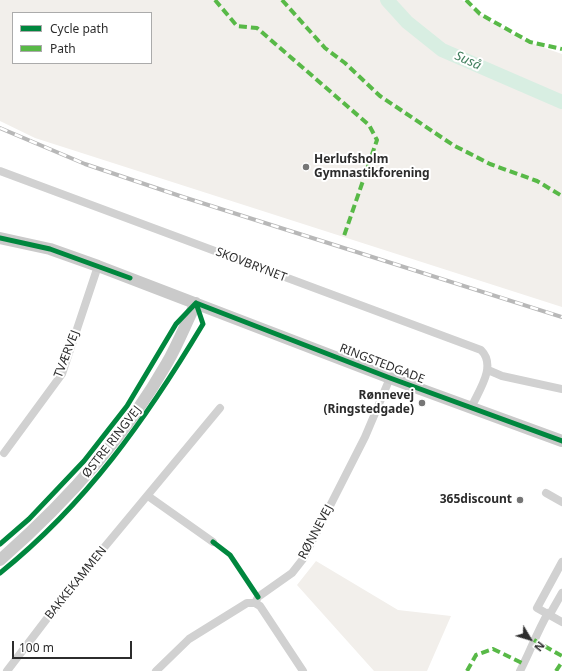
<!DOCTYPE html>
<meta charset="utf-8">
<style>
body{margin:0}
#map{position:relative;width:562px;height:671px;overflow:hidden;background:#fff;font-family:"Noto Sans",sans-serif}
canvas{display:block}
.legend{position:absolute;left:12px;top:12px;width:140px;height:52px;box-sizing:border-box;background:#fff;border:1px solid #ababab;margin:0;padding:5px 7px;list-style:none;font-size:12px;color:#2c2c2c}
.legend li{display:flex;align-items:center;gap:8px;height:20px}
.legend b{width:20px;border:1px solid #ababab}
.north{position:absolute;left:510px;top:619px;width:40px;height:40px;-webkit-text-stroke:3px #fff;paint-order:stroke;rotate:128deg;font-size:11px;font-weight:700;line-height:16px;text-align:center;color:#2c2c2c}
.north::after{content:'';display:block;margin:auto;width:14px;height:18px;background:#2c2c2c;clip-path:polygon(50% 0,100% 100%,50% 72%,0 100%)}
.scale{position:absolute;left:12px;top:641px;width:120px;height:18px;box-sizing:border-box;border:2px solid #2c2c2c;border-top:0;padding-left:5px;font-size:12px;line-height:14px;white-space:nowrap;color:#2c2c2c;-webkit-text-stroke:3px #fff;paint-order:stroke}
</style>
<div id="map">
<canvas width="562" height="671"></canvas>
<ul class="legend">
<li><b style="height:5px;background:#00873e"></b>Cycle path</li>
<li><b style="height:5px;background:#58b947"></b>Path</li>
</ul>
<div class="north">N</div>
<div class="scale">100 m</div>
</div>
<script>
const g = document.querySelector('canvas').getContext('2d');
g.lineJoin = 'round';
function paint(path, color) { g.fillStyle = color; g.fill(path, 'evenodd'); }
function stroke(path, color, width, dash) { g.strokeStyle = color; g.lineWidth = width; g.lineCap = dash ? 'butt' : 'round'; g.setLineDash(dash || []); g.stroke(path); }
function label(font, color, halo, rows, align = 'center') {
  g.font = font + ' "Noto Sans",sans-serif'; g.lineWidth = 4; g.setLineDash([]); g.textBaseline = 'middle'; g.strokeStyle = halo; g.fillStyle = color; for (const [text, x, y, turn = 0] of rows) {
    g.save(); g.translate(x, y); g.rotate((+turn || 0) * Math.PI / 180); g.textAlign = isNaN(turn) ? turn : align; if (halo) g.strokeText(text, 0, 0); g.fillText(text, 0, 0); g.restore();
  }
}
const green = new Path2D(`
 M0 0H462C491 26 525 42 562 54V307L35 138 0 121ZM13 13H151V63H13Z
 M316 561 398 610 451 616 427 671H374L297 585Z`);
const river = new Path2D(`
 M387 0 407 22 442 50 562 102`);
const street = new Path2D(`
 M0 171 481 350C497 366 479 390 471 408
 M488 370 502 376 562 389
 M4 453 62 374 98 266
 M546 493 562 502
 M148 496 213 542
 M562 562 537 608 562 622
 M255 603 260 606 303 671
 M550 614 562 593
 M7 671 68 591 220 408
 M156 671 189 639 247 603H255L258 597 292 573 303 559 365 437 390 378
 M520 671C530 652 537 632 548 613`);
const secondary = new Path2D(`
 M0 238 50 249 98 266 390 378 562 441
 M0 560C65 503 124 439 167 363 178 344 186 323 196 303`);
const rail = new Path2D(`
 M0 128 85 164 183 197 562 317`);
const quiet = new Path2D(`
 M215 0 237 26 257 28 369 125 377 140 344 236
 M282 0 325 48 345 63 380 96 453 145 490 164 537 181 562 196
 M466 0 480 14 530 42 562 49
 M534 640 562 656
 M467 671 476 655 493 649 524 664
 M556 671 562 662`);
const cycleway = new Path2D(`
 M0 238 50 249 130 278
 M196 303 390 378 562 441
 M213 542 230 555 258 597
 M0 544 29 519 84 461 127 406 176 324 196 303
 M0 573C87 503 146 419 203 324L196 303`);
const markers = [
 [306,167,4,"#767676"],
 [422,403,4,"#767676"],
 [520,500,4,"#767676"]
];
const poiNames = [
 ["Herlufsholm",314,160,"left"],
 ["Gymnastikforening",314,174,"left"],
 ["Rønnevej",414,396],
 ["(Ringstedgade)",414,410],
 ["365discount",512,500]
];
const streetNames = [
 ["SKOVBRYNET",251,265,21],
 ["TVÆRVEJ",67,354,-69],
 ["RINGSTEDGADE",382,364,21],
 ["ØSTRE RINGVEJ",112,442,-52],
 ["RØNNEVEJ",316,532,-62],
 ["BAKKEKAMMEN",76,583,-51]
];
const waterNames = [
 ["Suså",468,61,24]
];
paint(green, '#f2efeb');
stroke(river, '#d8eee2', 14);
stroke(street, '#d1d1d1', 8);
stroke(secondary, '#cacaca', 12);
stroke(rail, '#b8b8b8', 4);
stroke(rail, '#fff', 2.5, [8]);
stroke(quiet, '#58b947', 4, [8, 4]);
stroke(cycleway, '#00873e', 5);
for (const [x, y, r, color] of markers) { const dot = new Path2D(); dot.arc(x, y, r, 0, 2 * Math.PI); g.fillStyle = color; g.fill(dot); stroke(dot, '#fff', 1.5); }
label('bold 12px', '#2c2c2c', '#fff', poiNames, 'right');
label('12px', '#2c2c2c', '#fff', streetNames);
label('italic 13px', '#417e5d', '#fff', waterNames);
</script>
